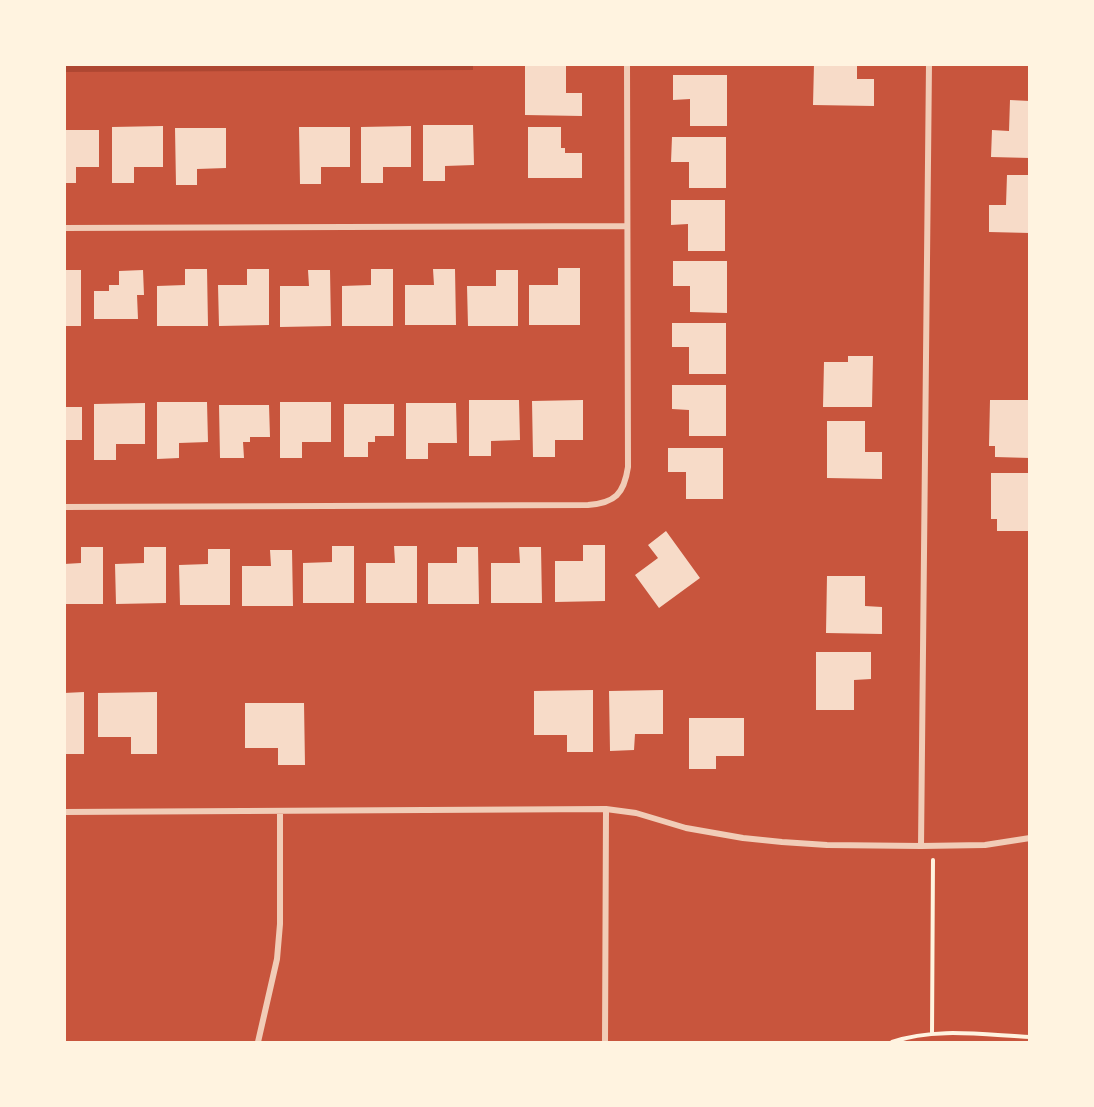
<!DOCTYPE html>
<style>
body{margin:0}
#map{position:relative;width:1094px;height:1107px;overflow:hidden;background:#c8553d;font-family:Merriweather,serif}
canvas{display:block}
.frame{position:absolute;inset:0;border:66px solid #fff3e0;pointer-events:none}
</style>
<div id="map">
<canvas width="1094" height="1107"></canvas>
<div class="frame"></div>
</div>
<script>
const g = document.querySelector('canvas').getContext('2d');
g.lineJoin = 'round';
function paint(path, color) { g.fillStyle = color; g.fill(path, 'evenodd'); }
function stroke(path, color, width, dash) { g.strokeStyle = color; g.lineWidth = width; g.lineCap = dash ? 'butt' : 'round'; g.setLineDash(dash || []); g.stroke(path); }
const green = new Path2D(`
 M473 65V70L64 72 65 64Z`);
const building = new Path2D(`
 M525 64H566V93H582V116L525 115Z
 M814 64H857V79H874V106L813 105Z
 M673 75H727V126H690V99L673 100Z
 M1010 100 1030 101V158L991 157 992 130 1009 131Z
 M423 125H473L474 165 445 166V181H423Z
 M163 126V167H134V183H112V127Z
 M411 126V167H383V183H361V127Z
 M299 127H350V167H321V184H300Z
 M528 127H561V148H565V153H582V178H528Z
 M175 128H226V168L197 169V185H176Z
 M64 130H99V167H76V183H64Z
 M672 137H726V188H689V162H671Z
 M1007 175H1030V233L989 232V205H1006Z
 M671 200H725V251H688V224L671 225Z
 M673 261H727V313L690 312V286H673Z
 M558 268H580V325H529V285H558Z
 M185 269H207L208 326H157V286L185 285Z
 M247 269H269V325L219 326 218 285H247Z
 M371 269H393V326H342V286L371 285Z
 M433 269H455L456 325H405V285H434Z
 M64 270H81V326H64Z
 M143 270 144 295H137L138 319H94V291H109V285H119V271Z
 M308 270H330L331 326 280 327V286H309Z
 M496 270H518V326H468L467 286H496Z
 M672 323H726V374H689V347H672Z
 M848 356H873L872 407H823L824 362H848Z
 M672 385H726V436H689V410L672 409Z
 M469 400H519L520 440 491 441V456H469Z
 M583 400V440H555V457H533L532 401Z
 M990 400H1030V458L995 457V446H989Z
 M157 402H207L208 442 179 443V458L157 459Z
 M280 402H331V442H302V458H280Z
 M145 403V444H116V460H94V404Z
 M406 403H456L457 443H428V459H406Z
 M344 404H394V436H375V442H368V457H344Z
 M219 405H269L270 437H250V442H243L244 458H220Z
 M64 407H82V440H64Z
 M827 421H865V452H882V479L827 478Z
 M668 448H723V499H686V472H668Z
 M991 473H1030V531H997V519H991Z
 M666 531 700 578 659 608 635 575 658 558 648 545Z
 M583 545H605V601L555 602V561H583Z
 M332 546H354V603H303V563L332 562Z
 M394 546H417V603H366V563H395Z
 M81 547H103V604H64V564L81 563Z
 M144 547H166V603L116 604 115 564 144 563Z
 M457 547H478L479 604H428V563H457Z
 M519 547H541L542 603H491V563H520Z
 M208 549H230V605H180L179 565 208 564Z
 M270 550H292L293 606H242V566H271Z
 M827 576H865V606L882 607V634L826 633Z
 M816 652H871V679L854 680V710H816Z
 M593 690V752H567V735H534V691Z
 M663 690V734H635L634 750 610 751 609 691Z
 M84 692V754H64V693Z
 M157 692V754H131V737H98V693Z
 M245 703H304L305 765H278V748H245Z
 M689 718H744V756H716V769H689Z`);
const path = new Path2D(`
 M932 1033 933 860
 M892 1042C936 1027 984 1035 1030 1037`);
const minor = new Path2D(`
 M64 228 627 226
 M64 507 588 505C615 503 624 494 628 467L627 64
 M64 812 606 809 636 813 686 828 743 838 782 842 827 845 921 846 985 845 1030 838
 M921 846 929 64
 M258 1042 277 959 280 924V811
 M605 1042 606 809`);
paint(green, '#ae4732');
paint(building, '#f7dbc8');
stroke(path, '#fff3e0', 4);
stroke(minor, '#f1ccb7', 6);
</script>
